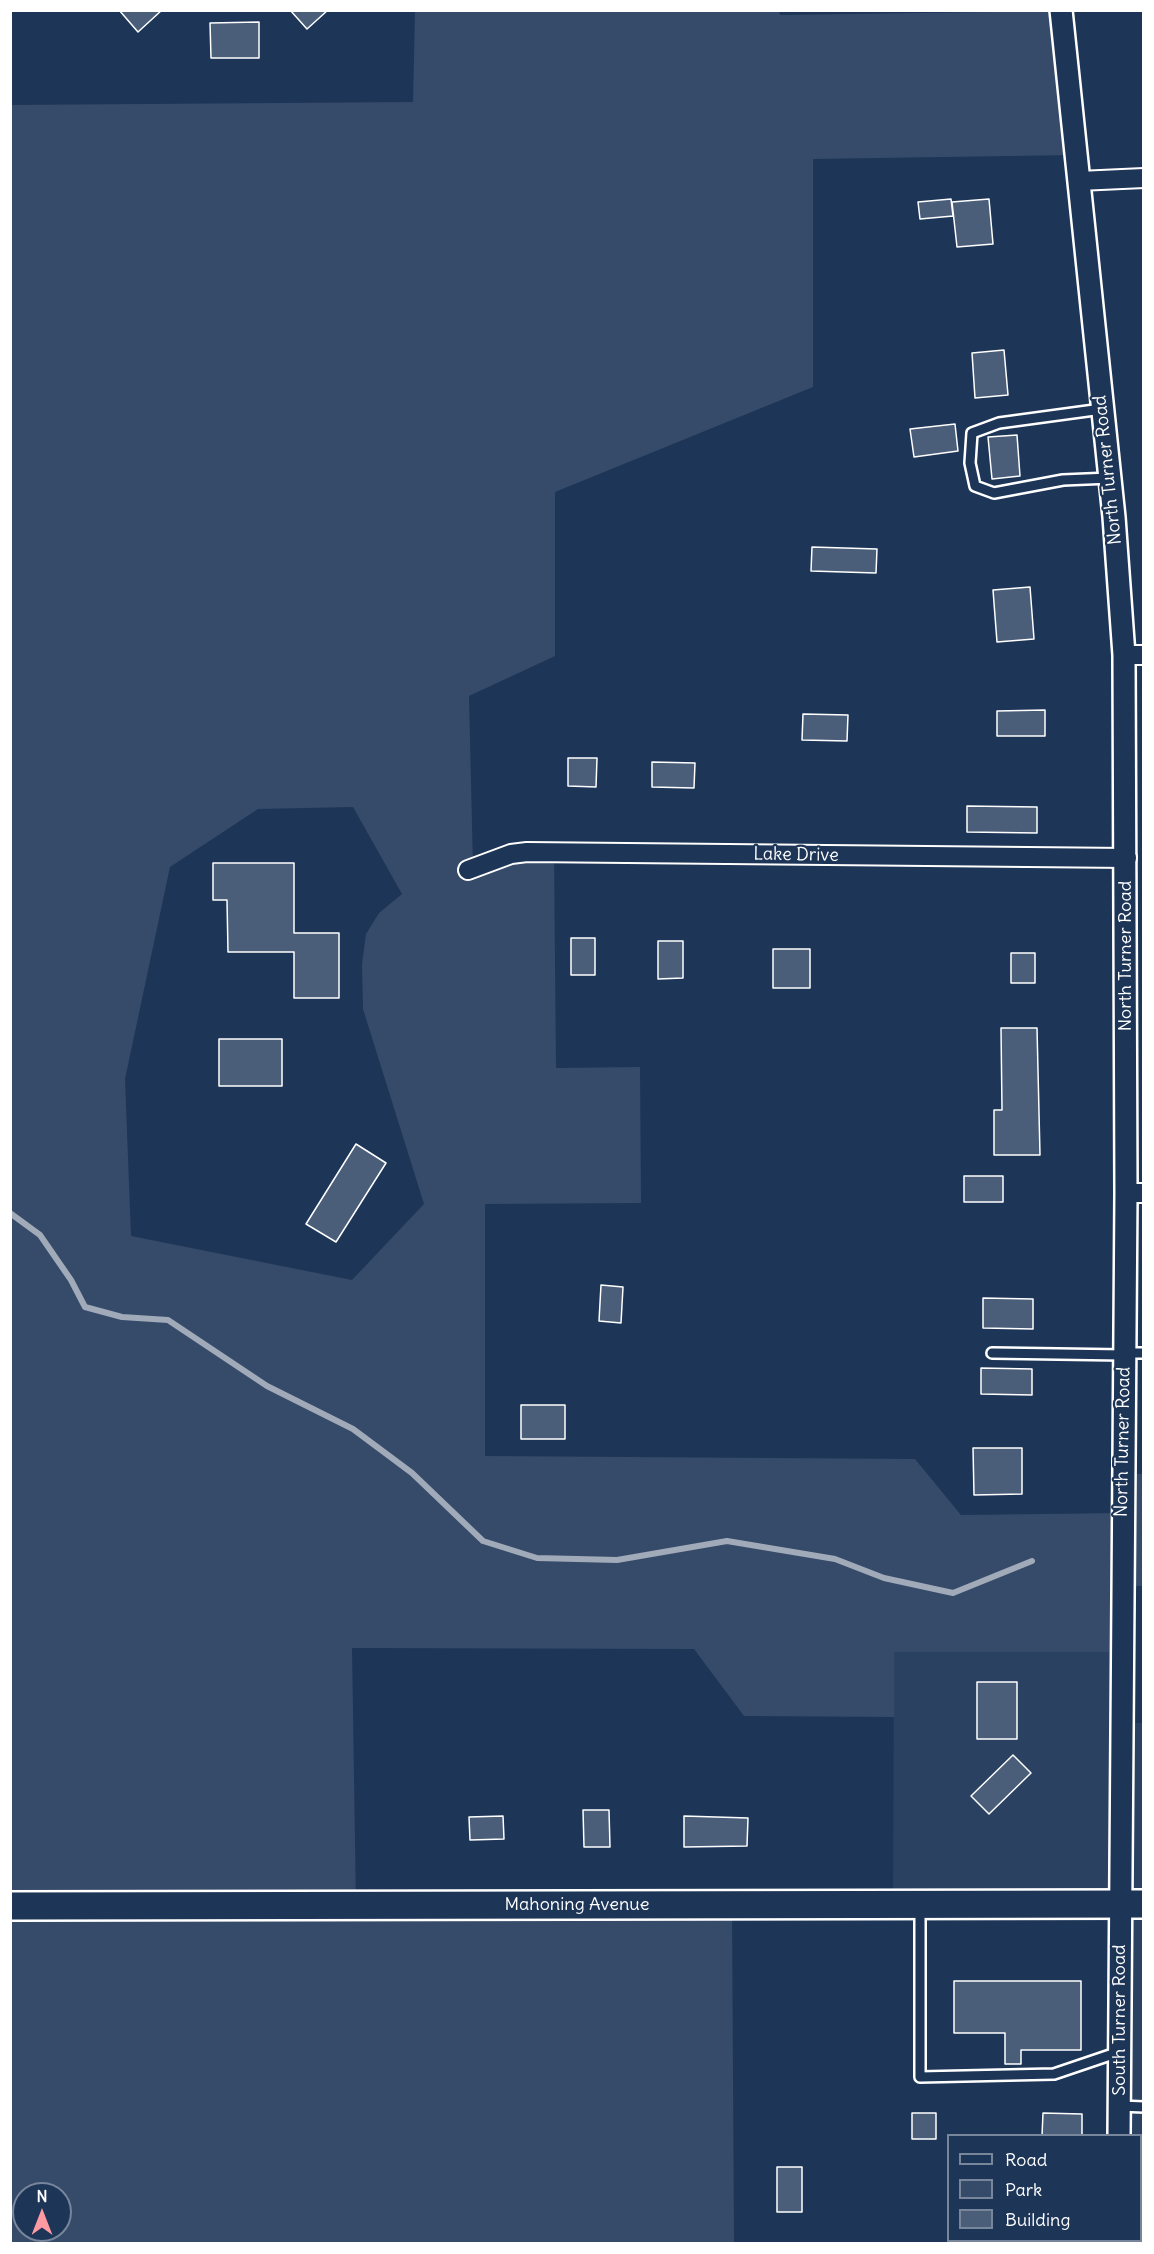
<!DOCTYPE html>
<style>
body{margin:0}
#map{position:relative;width:1154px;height:2254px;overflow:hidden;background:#1d3557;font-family:Delius,sans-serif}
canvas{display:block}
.frame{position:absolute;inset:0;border:12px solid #fff;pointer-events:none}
.legend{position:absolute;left:947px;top:2134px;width:195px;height:108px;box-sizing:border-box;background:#1d3557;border:2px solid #77869a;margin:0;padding:8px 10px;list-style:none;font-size:18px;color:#fff}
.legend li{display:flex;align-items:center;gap:12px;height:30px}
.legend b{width:30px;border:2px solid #77869a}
.north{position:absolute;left:12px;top:2182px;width:60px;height:60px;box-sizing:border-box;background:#1d3557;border:2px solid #77869a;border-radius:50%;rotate:0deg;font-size:16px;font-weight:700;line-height:24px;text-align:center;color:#fff}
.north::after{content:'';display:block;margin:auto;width:21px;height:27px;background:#ff9aa2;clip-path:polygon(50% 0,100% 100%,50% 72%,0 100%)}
</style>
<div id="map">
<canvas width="1154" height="2254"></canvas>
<div class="frame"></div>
<ul class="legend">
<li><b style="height:8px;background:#1d3557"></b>Road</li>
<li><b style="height:16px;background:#364b69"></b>Park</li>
<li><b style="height:16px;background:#4a5d79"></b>Building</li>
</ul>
<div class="north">N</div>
</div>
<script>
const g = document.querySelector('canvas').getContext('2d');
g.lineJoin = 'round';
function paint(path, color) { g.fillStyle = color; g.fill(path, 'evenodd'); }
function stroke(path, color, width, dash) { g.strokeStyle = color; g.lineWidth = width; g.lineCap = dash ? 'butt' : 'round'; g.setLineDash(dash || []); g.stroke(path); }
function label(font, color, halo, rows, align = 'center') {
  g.font = font + ' Delius,sans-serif'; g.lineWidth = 4.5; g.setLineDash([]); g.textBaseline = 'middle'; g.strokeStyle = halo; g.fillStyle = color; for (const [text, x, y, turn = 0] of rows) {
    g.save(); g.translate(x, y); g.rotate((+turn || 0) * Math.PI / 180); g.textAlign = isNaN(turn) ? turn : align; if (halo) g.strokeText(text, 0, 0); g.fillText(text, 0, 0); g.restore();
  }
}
const built = new Path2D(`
 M894 1652H1122V1723H1144L1143 2243H1119V2241L1140 2240V2136L1119 2135 1121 1904H893Z`);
const green = new Path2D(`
 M779 10 780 15 1061 11 1076 155 813 159V387L555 492V656L469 696 473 867 554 852 556 1068 640 1067 641 1203 485 1204V1456L915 1459 961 1515 1122 1513 1123 1474H1143V1586H1122V1652H894V1717L744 1716 694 1649 352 1648 356 1905H732L734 2243H11L10 105 413 102 415 11ZM353 807 402 894 379 913 366 934 362 964 363 1009 424 1204 352 1280 131 1236 125 1079 170 867 258 809ZM24 2194H60V2230H24Z`);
const stream = new Path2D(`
 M10 1213 40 1235 71 1280 85 1307 122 1317 168 1320 267 1386 353 1429 412 1473 483 1541 537 1558 617 1560 727 1541 835 1559 884 1578 953 1593 1032 1561`);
const building = new Path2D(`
 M119 10H162L138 32Z
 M290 10H328L307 29Z
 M259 22V58H211L210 23Z
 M951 199 953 216 920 219 918 202Z
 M989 199 993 244 957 247 952 202Z
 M1004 350 1008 395 975 398 972 353Z
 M955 424 958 451 914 457 910 429Z
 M1017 435 1020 476 992 479 988 437Z
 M812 547 877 549 876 573 811 571Z
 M1030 587 1034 639 997 642 993 590Z
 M1045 710V736H997V711Z
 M803 714 848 715 847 741 802 740Z
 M568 758H597L596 787 568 786Z
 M652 762 695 763 694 788 652 787Z
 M967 806 1037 807V833L967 832Z
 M213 863H294V933H339V998H294V952H228L227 900H213Z
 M571 938H595V975H571Z
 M658 941H683V978L658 979Z
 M773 949H810V988H773Z
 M1011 953H1035V983H1011Z
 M1001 1028H1037L1040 1155H994V1110H1002Z
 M219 1039H282V1086H219Z
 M356 1144 386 1163 336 1242 306 1224Z
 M964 1176H1003V1202H964Z
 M601 1285 623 1287 621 1323 599 1321Z
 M983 1298 1033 1299V1329L983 1328Z
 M981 1368 1032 1369V1395L981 1394Z
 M521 1405H565V1439H521Z
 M973 1448H1022V1494L974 1495Z
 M977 1682H1017V1739H977Z
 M1013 1755 1031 1773 989 1814 971 1796Z
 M583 1810H609L610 1847H584Z
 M503 1816 504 1839 470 1840 469 1817Z
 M684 1816 748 1818 747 1846 684 1847Z
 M954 1981H1081V2050H1021V2064H1005V2033H954Z
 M912 2113H936V2139H912Z
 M1043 2113 1082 2114V2136H1042Z
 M777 2167H802V2212H777Z`);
const service = new Path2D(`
 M1102 409 999 423 972 433 970 463 975 486 994 493 1063 480 1110 478
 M992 1353 1124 1355
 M1124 1353H1144
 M920 1907V2077L1054 2074 1119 2052
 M1120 2106 1144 2107
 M1140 2150H1144`);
const minor = new Path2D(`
 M1079 181 1144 178
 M1124 655H1144
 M468 870 511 854 527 852 1127 858
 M1126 1193H1144`);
const tertiary = new Path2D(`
 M1061 10 1114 517 1124 655 1126 1193 1119 2136
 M1119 2244V2240`);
const primary = new Path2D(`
 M10 1906 1144 1904`);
const streetNames = [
 ["North Turner Road",1108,470,-96],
 ["Lake Drive",796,855,1],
 ["North Turner Road",1126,956,-90],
 ["North Turner Road",1123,1442,-89],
 ["Mahoning Avenue",577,1905],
 ["South Turner Road",1120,2020,-90]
];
paint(built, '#2a4161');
paint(green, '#364b69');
stroke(stream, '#a0aab8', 6);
paint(building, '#4a5d79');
stroke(building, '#fff', 1.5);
stroke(service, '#fff', 14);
stroke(minor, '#fff', 22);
stroke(tertiary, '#fff', 26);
stroke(primary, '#fff', 32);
stroke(service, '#1d3557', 9);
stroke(minor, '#1d3557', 18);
stroke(tertiary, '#1d3557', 21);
stroke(primary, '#1d3557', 27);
label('18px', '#fff', '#1d3557', streetNames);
</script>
